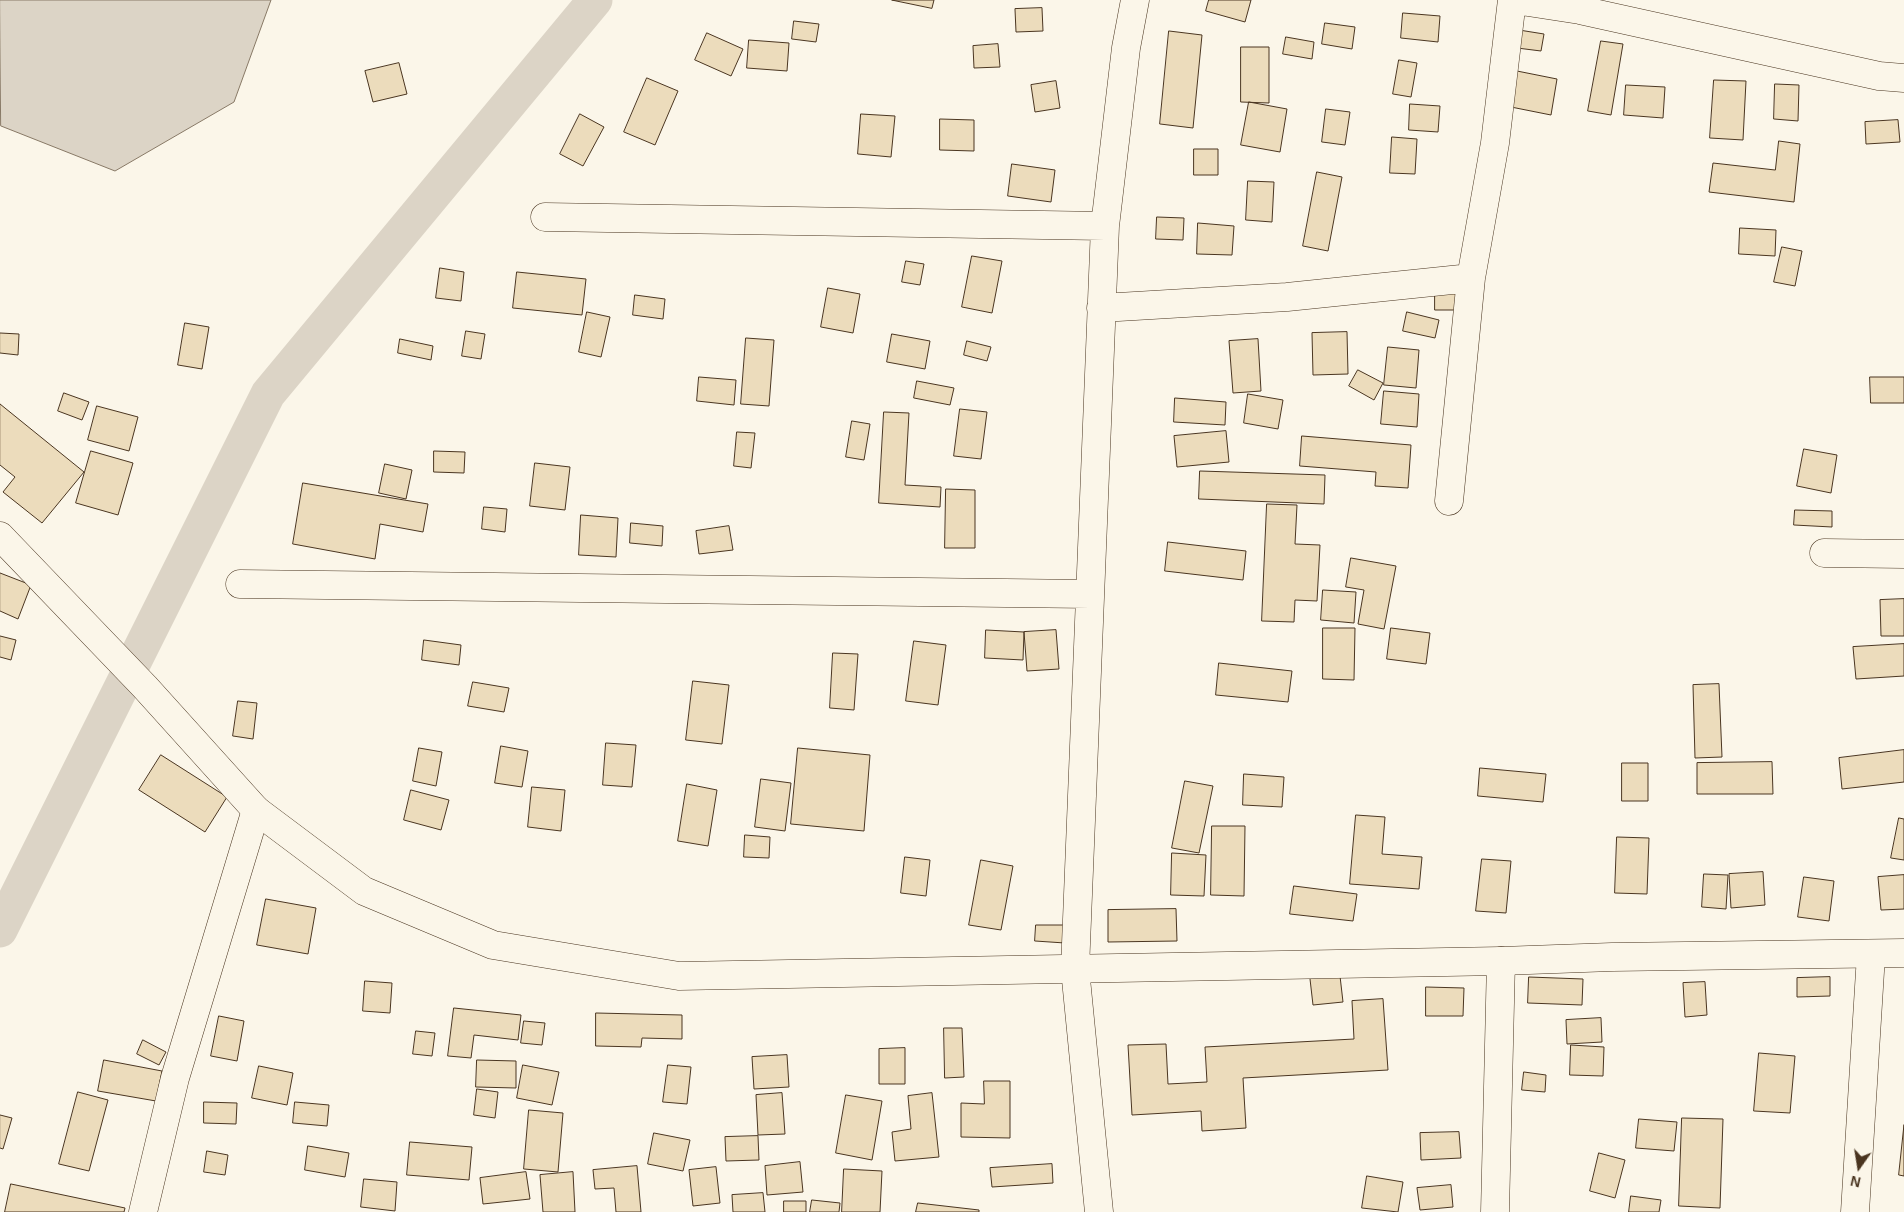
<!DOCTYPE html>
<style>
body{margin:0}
#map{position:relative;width:1904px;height:1212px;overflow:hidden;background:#fbf6e9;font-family:Arial,sans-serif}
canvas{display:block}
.north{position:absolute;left:1834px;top:1142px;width:50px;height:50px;-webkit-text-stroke:4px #fbf6e9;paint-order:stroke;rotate:193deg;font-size:14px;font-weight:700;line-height:20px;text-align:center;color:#4a3520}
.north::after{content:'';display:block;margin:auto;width:18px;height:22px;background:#4a3520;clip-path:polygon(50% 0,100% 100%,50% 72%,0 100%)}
</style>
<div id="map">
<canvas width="1904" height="1212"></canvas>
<div class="north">N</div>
</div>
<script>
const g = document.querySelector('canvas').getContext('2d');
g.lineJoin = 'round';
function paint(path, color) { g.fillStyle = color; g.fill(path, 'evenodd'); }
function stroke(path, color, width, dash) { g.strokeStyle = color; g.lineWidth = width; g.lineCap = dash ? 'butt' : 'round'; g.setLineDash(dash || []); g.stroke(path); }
const water = new Path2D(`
 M0 0H271L234 102 115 171 1 126Z`);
const canal = new Path2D(`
 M0 930 268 394 595 0`);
const building = new Path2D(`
 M892 0H934L932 8Z
 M1209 0H1251L1245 22 1206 11Z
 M1042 8 1043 31 1016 32 1015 9Z
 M1403 13 1440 16 1438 42 1401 38Z
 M794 21 819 24 816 42 792 39Z
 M1325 23 1355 27 1352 49 1322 44Z
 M1519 30 1544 34 1541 51 1517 48Z
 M1169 31 1202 35 1193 128 1160 124Z
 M707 33 743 49 731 76 695 60Z
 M1286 37 1314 42 1312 59 1283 54Z
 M749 40 789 43 787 71 747 68Z
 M1601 41 1623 44 1611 115 1588 111Z
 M998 44 1000 67 974 68 973 46Z
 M1241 47H1269V103L1241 102Z
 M1399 60 1417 63 1411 97 1393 94Z
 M399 63 407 94 373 102 365 71Z
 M1517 71 1557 79 1551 115 1511 107Z
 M647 78 678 91 655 145 624 132Z
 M1714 80 1746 81 1743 140 1710 138Z
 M1056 81 1060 108 1035 112 1031 85Z
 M1775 84 1799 85 1798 121 1774 119Z
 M1626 85 1665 87 1663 118 1624 115Z
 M1249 102 1287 109 1280 152 1241 145Z
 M1410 104 1440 106 1438 132 1409 130Z
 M1326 109 1350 112 1345 145 1322 142Z
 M580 114 604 127 583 166 560 154Z
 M861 114 895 116 891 157 858 154Z
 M940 119 974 120V151L940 150Z
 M1898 120 1900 142 1866 144 1865 122Z
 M1392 137 1417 139 1415 174 1390 173Z
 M1779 141 1800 144 1794 202 1709 192 1713 163 1775 170Z
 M1194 149H1218V175H1194Z
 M1012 164 1055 170 1051 202 1008 196Z
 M1317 172 1342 177 1328 251 1303 246Z
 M1248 181 1274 182 1272 222 1246 220Z
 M1157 217 1184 218 1183 240 1156 239Z
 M1198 223 1234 226 1232 255 1197 254Z
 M1740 228 1776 230 1775 256 1739 254Z
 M1782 247 1802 251 1795 286 1774 282Z
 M972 256 1002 261 992 313 962 307Z
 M906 261 924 264 920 285 902 282Z
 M440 268 464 272 461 301 436 298Z
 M517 272 586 279 582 315 513 308Z
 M1435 286H1462V310H1435Z
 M828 288 860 294 853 333 821 327Z
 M635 295 665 299 663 319 633 315Z
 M587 312 610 317 601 357 579 352Z
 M1407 312 1439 320 1435 338 1403 331Z
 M185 323 209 327 202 369 178 365Z
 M466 331 485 334 481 359 462 356Z
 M1347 332 1348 374 1313 375 1312 333Z
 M0 333 19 334 18 355 0 353Z
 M892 334 930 341 925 369 887 362Z
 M746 338 774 340 769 406 741 404Z
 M400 339 433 346 431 360 398 353Z
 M1258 339 1261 391 1233 393 1229 341Z
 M967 341 991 347 987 361 964 355Z
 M1388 347 1419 350 1416 388 1384 385Z
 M1358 370 1383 383 1374 400 1349 386Z
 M699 377 736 380 734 405 697 401Z
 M1870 377H1904V403H1871Z
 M917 381 954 388 950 405 914 398Z
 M1384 391 1419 394 1417 427 1381 424Z
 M64 393 89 402 82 420 58 411Z
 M1248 394 1283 400 1278 429 1244 423Z
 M1175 398 1226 402 1225 425 1174 422Z
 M0 404 84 472 42 523 3 492 15 477 0 465Z
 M97 406 138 417 129 451 88 440Z
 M960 409 987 412 981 459 954 456Z
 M884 412 909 413 905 485 941 487 940 507 879 503Z
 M852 421 870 424 864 460 846 457Z
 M1226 431 1229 462 1177 467 1174 436Z
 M737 432 755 433 751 468 734 466Z
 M1302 436 1411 445 1408 488 1375 486 1376 472 1300 466Z
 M1804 449 1837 455 1831 493 1797 486Z
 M91 451 133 463 118 515 76 503Z
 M434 451 465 452 464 473 434 472Z
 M535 463 570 467 565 510 530 506Z
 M385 464 412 470 406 499 379 493Z
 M1200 471 1325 475 1324 504 1199 499Z
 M303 483 428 504 423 532 380 524 375 559 293 544Z
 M946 489 975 490V548H945Z
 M1267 504 1297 505 1295 544 1320 545 1317 601 1295 600 1294 622 1262 621Z
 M484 507 507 509 505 532 482 529Z
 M1795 510 1832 511V527L1794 525Z
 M581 515 618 518 616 557 579 555Z
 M631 523 663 526 662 546 630 543Z
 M729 526 733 550 699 554 696 531Z
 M1168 542 1246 551 1243 580 1165 571Z
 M1351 558 1396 566 1384 629 1358 624 1364 590 1346 587Z
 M0 573 31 585 18 619 0 611Z
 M1323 590 1356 592 1354 623 1321 620Z
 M1904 599V636H1881L1880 600Z
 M1323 628H1355L1354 680 1323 679Z
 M1391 628 1430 633 1426 664 1387 659Z
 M986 630 1024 632 1023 660 985 658Z
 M1056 630 1059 669 1027 671 1024 632Z
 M0 636 16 640 11 660 0 657Z
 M424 640 461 645 459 665 422 660Z
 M914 641 946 645 938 705 906 701Z
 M1904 644V676L1856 679 1853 647Z
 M833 653 858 654 854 710 830 708Z
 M1219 663 1292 671 1288 702 1216 695Z
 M693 681 729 685 722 744 686 740Z
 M473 682 509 688 504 712 468 706Z
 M1719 684 1722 757 1695 758 1693 685Z
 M238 701 257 703 253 739 233 736Z
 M606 743 636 745 632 787 603 785Z
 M501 746 528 751 522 787 495 783Z
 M419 748 442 752 436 786 413 781Z
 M798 748 870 755 864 831 791 824Z
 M1904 750V782L1842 789 1839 758Z
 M161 755 227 797 205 832 139 790Z
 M1772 762 1773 794H1697V763Z
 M1622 763H1648V801H1622Z
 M1480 768 1546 774 1543 802 1478 796Z
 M1244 774 1284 777 1282 807 1243 805Z
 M761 779 791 783 785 831 755 827Z
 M1185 781 1213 786 1199 853 1172 848Z
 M687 784 717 790 708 846 678 841Z
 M532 787 565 790 561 831 528 827Z
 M411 790 449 800 441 830 404 820Z
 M1356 815 1385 817 1382 854 1422 857 1419 889 1350 884Z
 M1899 818 1904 819V860L1891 858Z
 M1212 826H1245L1244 896 1211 895Z
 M745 835 770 837 769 858 744 857Z
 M1617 837 1649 838 1647 894 1615 893Z
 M1172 853 1206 855 1204 896 1171 895Z
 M905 857 930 860 926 896 901 893Z
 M1482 859 1511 861 1506 913 1476 911Z
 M981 860 1013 866 1001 930 969 925Z
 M1763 872 1765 905 1731 908 1729 874Z
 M1704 874 1728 875 1726 909 1702 907Z
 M1904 875V909L1881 910 1878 877Z
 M1804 877 1834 881 1829 921 1798 917Z
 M1294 886 1357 894 1353 921 1290 914Z
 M266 899 316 908 308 954 257 945Z
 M1176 909 1177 941 1108 942V910Z
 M1036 925H1066L1065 943 1035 941Z
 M1340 976 1343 1002 1313 1005 1310 979Z
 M1529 977 1583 979 1582 1005 1528 1003Z
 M1830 977V996L1797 997V978Z
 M365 981 392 983 390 1013 363 1011Z
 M1705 982 1707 1015 1685 1017 1683 983Z
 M1426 987 1464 988 1463 1016H1426Z
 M1383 999 1388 1070 1243 1078 1246 1128 1202 1131 1201 1111 1132 1115 1128 1045 1166 1044 1168 1084 1207 1082 1205 1047 1354 1039 1352 1001Z
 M454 1008 521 1015 518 1040 474 1035 471 1058 448 1056Z
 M596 1013 682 1015V1039L642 1038 641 1047 596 1046Z
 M219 1016 244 1021 237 1061 211 1056Z
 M1601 1018 1602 1042 1567 1044 1566 1020Z
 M524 1021 545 1023 542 1045 521 1043Z
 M944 1028H962L964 1077 945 1078Z
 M416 1031 435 1033 432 1056 413 1054Z
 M143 1040 166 1052 159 1065 137 1054Z
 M1571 1045 1604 1047 1603 1076 1570 1075Z
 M905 1048V1084H879V1049Z
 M1759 1053 1795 1056 1790 1113 1754 1111Z
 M787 1055 789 1087 754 1089 752 1057Z
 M104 1060 162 1071 156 1101 98 1091Z
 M477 1060 516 1061V1088L476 1087Z
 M523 1065 559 1072 552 1105 517 1098Z
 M668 1065 691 1067 687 1104 663 1102Z
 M259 1066 293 1073 287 1105 252 1098Z
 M1524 1072 1546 1075 1545 1092 1522 1090Z
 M984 1081H1010V1138L961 1137V1103L984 1104Z
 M477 1089 498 1092 495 1118 474 1115Z
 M78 1092 108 1100 89 1171 59 1164Z
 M782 1093 785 1134 758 1135 756 1095Z
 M932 1093 939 1157 895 1161 892 1132 911 1129 908 1096Z
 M846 1095 882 1101 872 1160 836 1153Z
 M204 1102 237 1103 236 1124 204 1123Z
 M295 1102 329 1105 327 1126 293 1123Z
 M529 1110 563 1113 558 1172 524 1169Z
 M0 1115 12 1118 3 1149 0 1148Z
 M1682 1118 1723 1119 1720 1208 1679 1206Z
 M1639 1119 1677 1122 1674 1151 1636 1148Z
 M1904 1125V1176L1899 1175Z
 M1459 1132 1461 1158 1421 1160 1420 1133Z
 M654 1133 690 1140 683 1171 648 1164Z
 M758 1136 759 1160 726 1161 725 1137Z
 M410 1142 472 1147 469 1180 407 1175Z
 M308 1146 349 1153 345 1177 305 1170Z
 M207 1151 228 1155 225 1175 204 1172Z
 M1599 1153 1625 1160 1615 1198 1590 1191Z
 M800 1162 803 1192 767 1195 765 1166Z
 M1052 1164 1053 1183 992 1187 990 1168Z
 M637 1166 641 1212H616L614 1188 595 1189 593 1170Z
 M716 1167 720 1203 693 1206 689 1170Z
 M844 1169 882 1171 880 1212H842Z
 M526 1172 530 1199 483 1204 480 1178Z
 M573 1172 575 1212H543L540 1175Z
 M1367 1176 1403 1182 1398 1212 1362 1208Z
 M364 1179 397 1182 395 1211 361 1207Z
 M11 1184 125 1208 124 1212H5Z
 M1451 1185 1453 1207 1420 1210 1417 1188Z
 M763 1193 765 1212H733L732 1195Z
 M1631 1196 1661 1200 1659 1212H1629Z
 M812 1200 840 1203 839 1212H810Z
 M784 1201H806V1212H784Z
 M918 1203 979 1210V1212H916Z`);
const street = new Path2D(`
 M1515 0 1580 10 1879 76 1904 78
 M545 217 1105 226
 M1101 308 1287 297 1471 278
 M1449 501 1471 278 1495 143 1512 0
 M1824 553 1904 554
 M240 584 1090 594
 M143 1212 175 1078 256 810
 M1099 1212 1075 969 1105 226 1126 48 1135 0
 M1495 1212 1501 961
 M1855 1212 1871 955`);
const secondary = new Path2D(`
 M0 536 145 687 256 810 364 891 493 945 679 976 1501 961 1612 957 1904 953`);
paint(water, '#dcd4c6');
stroke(water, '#887966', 1);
stroke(canal, '#dcd4c6', 35);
paint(building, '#ecdcbc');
stroke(building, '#4a3520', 1);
stroke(street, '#4a3520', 29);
stroke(secondary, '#4a3520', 29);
stroke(street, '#fbf6e9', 28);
stroke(secondary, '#fbf6e9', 28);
</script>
